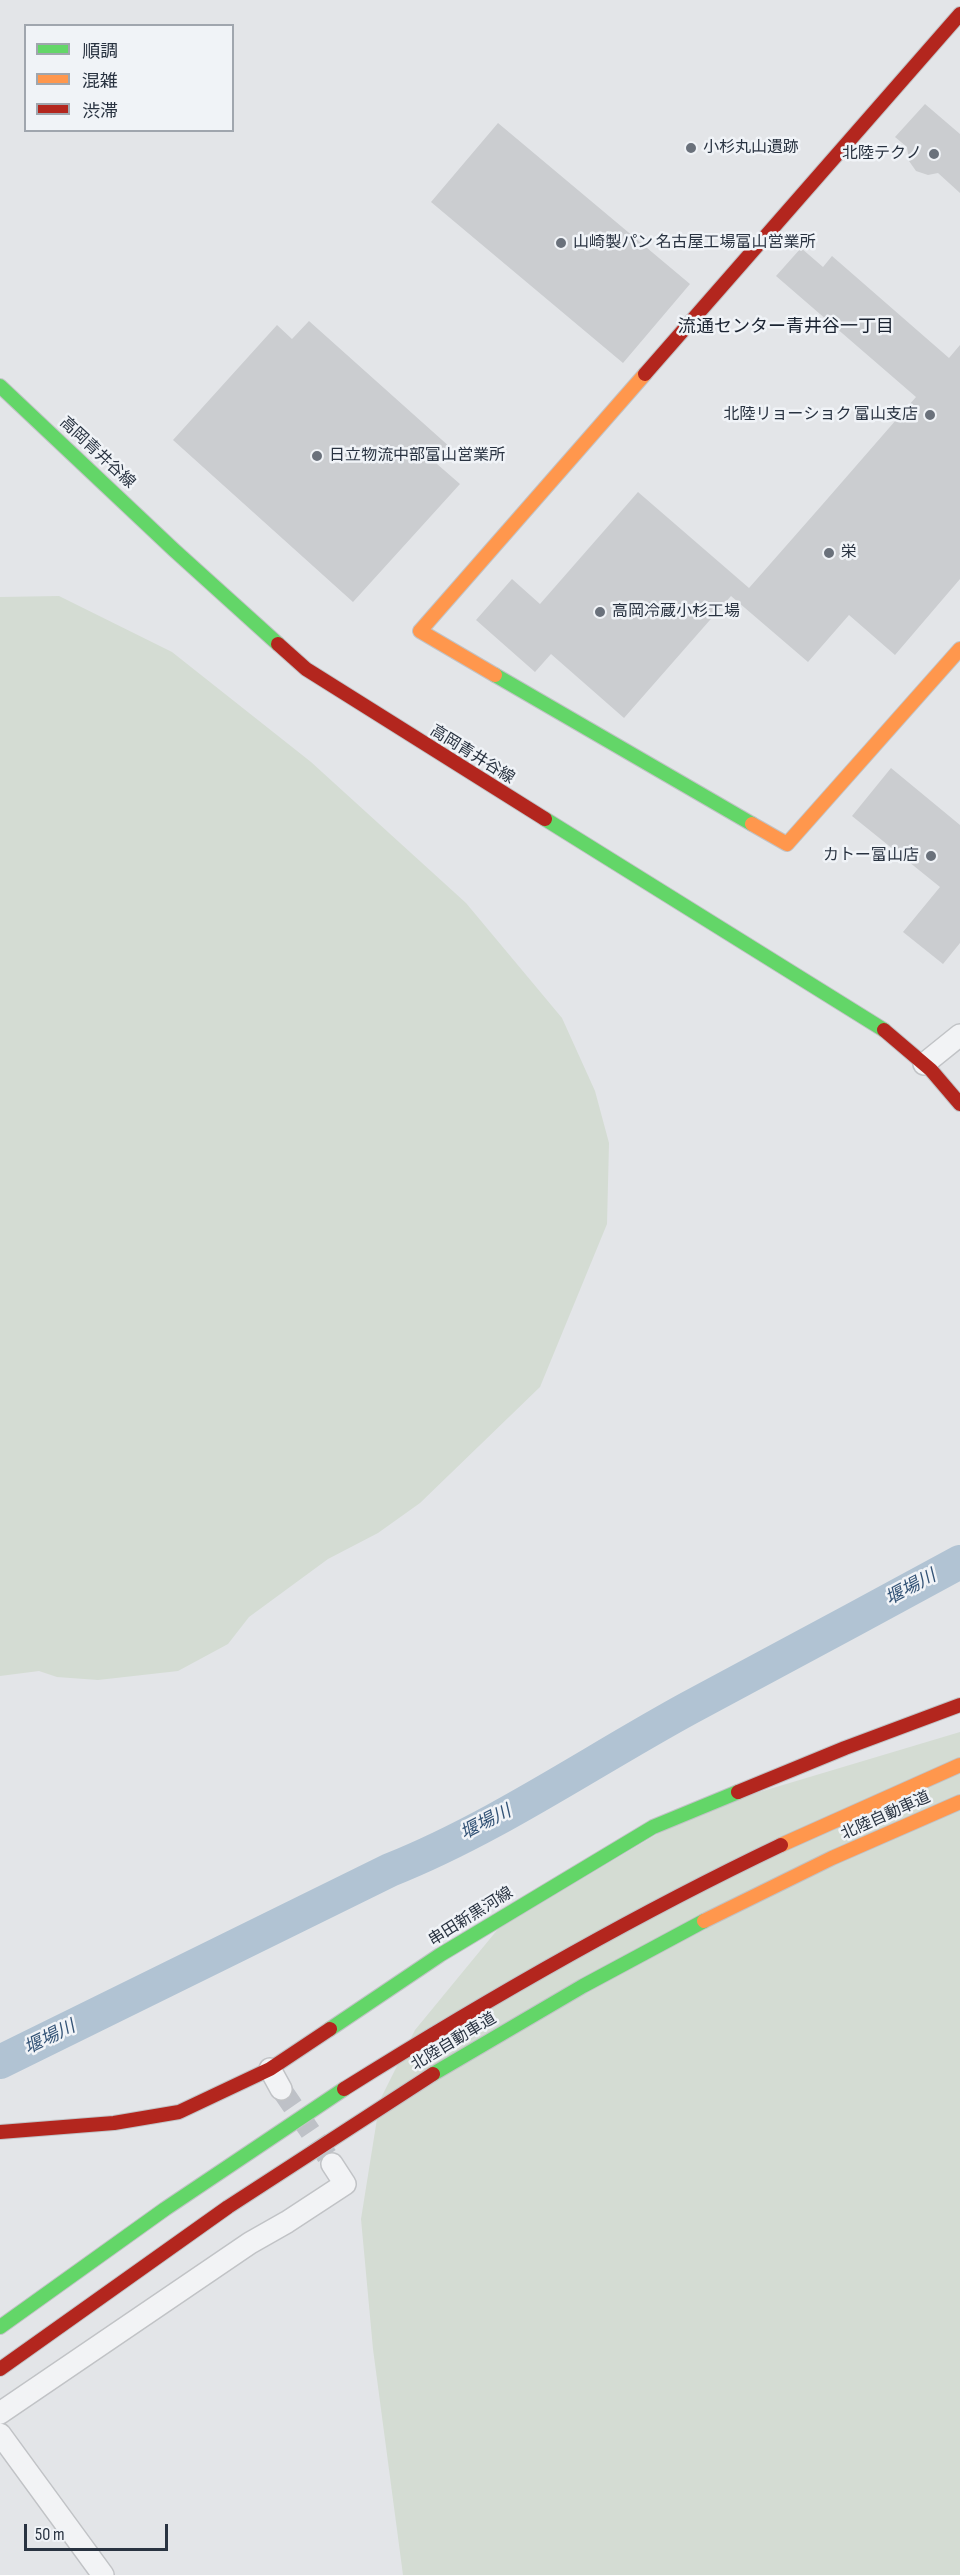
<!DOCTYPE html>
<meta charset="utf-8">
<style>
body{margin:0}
#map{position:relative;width:960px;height:2575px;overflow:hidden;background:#e3e5e8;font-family:"Sofia Sans Condensed","Noto Sans JP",sans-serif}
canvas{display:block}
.legend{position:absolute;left:24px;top:24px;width:210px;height:108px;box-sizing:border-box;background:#f0f3f7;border:2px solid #a0a6ae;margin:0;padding:8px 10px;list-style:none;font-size:18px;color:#293341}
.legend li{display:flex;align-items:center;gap:12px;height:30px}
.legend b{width:30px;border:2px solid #a0a6ae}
.scale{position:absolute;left:24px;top:2524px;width:144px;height:27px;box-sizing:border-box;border:3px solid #293341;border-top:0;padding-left:8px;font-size:18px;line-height:21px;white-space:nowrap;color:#293341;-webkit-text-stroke:4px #f0f3f7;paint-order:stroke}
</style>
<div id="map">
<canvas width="960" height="2575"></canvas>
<ul class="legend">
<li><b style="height:8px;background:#63d668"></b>順調</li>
<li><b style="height:8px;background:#ff974d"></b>混雑</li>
<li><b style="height:8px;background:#b3261e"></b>渋滞</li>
</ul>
<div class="scale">50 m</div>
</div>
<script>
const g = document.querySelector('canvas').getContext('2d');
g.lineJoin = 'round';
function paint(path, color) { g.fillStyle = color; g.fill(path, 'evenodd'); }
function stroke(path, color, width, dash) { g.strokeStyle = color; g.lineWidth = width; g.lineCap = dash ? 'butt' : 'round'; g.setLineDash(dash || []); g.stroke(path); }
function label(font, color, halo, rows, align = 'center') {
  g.font = font + ' "Sofia Sans Condensed","Noto Sans JP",sans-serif'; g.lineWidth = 5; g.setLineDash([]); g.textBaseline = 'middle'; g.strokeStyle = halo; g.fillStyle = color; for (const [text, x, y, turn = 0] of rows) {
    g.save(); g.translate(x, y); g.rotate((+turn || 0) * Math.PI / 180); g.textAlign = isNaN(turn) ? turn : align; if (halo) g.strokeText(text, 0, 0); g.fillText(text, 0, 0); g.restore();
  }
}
const green = new Path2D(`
 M59 596 172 652 311 762 466 903 562 1018 595 1091 609 1143 607 1224 540 1387 420 1503 378 1533 328 1559 249 1617 228 1644 178 1671 98 1680 57 1677 39 1671 0 1676V597Z
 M960 1732V2575H403L373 2349 361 2219 380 2100 415 2030 498 1929 696 1811Z`);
const river = new Path2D(`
 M0 2062 390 1870C495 1828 590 1762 689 1708 779 1660 870 1611 960 1562`);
const building = new Path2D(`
 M925 104 960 134V193L938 173 928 175 916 171 909 161 907 147 895 137Z
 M498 123 690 284 623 363 431 202Z
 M801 248 823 267 832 256 949 358 960 345V579L895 655 849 615 808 662 731 596 624 718 551 654 535 672 476 620 512 579 540 604 638 492 749 588 822 505 916 397 776 276Z
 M309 321 451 448 437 464 460 484 353 602 173 440 277 325 292 339Z
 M891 768 960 825V943L943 964 903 932 940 887 852 816Z`);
const streetTunnel = new Path2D(`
 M281 2089 327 2156`);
const street = new Path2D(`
 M924 1064 960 1035
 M270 2069 281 2089
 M0 2413 250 2243 287 2222 345 2184 332 2164
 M0 2434 103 2575`);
const fast = new Path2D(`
 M0 386 174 550 278 644
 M495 675 752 824
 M545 819 884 1030
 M330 2029 440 1955 653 1827 738 1792
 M433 2074 583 1986 704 1921
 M0 2327 165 2209 344 2089`);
const slow = new Path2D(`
 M495 675 420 631 645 374
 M752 824 787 844 960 649
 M781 1845 960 1765
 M704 1921 832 1858 960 1802`);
const jam = new Path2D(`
 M645 374 960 14
 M278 644 306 669 545 819
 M884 1030 931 1070 960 1104
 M738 1792 845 1748 960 1705
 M344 2089C486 2000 630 1917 781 1845
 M0 2132 114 2123 179 2112 270 2069 330 2029
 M0 2369 228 2207 433 2074`);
const markers = [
 [691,148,6,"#6a717b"],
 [934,154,6,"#6a717b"],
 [561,243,6,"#6a717b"],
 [930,415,6,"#6a717b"],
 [317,456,6,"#6a717b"],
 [829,553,6,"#6a717b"],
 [600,612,6,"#6a717b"],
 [931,856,6,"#6a717b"]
];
const poiNames = [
 ["小杉丸山遺跡",703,148],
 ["北陸テクノ",922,154,"right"],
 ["山崎製パン 名古屋工場富山営業所",573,243],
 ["北陸リョーショク 富山支店",918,415,"right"],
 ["日立物流中部富山営業所",329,456],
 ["栄",841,553],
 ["高岡冷蔵小杉工場",612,612],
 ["カトー富山店",919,856,"right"]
];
const streetNames = [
 ["高岡青井谷線",97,453,43],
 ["高岡青井谷線",472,755,32],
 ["北陸自動車道",886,1816,-24],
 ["串田新黒河線",471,1917,-32],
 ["北陸自動車道",454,2042,-31]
];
const neighbourhoodNames = [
 ["流通センター青井谷一丁目",786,327]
];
const waterNames = [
 ["堰場川",911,1588,-28],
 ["堰場川",486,1823,-27],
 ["堰場川",50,2038,-26]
];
paint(green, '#d4dcd3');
stroke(river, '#b1c3d3', 34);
paint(building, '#cbcdd0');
stroke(streetTunnel, '#bec1c7', 21, [21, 10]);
stroke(street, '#c1c3c6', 24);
stroke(fast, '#c1c3c6', 16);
stroke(slow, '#c1c3c6', 16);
stroke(jam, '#c1c3c6', 16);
stroke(street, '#f2f3f5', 21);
stroke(fast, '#63d668', 14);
stroke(slow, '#ff974d', 14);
stroke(jam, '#b3261e', 14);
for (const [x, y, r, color] of markers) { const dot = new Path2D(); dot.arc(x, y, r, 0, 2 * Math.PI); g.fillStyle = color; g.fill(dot); stroke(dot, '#f0f3f7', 2); }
label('16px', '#293341', '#f0f3f7', poiNames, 'left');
label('16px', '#293341', '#f0f3f7', streetNames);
label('18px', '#1b2432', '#f0f3f7', neighbourhoodNames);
label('italic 18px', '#335376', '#f0f3f7', waterNames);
</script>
